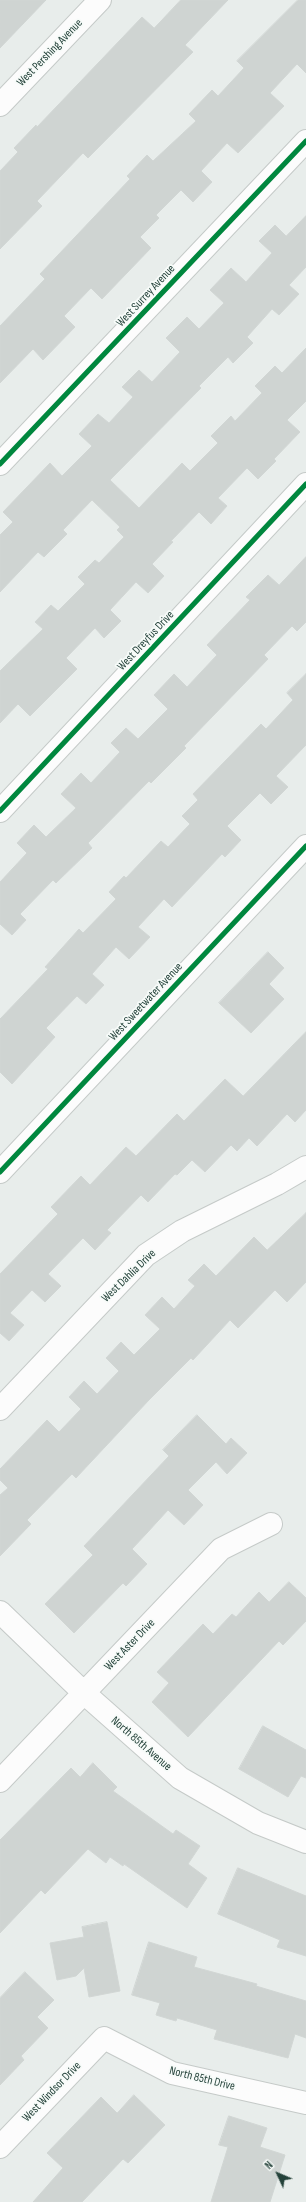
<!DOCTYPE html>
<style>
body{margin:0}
#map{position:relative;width:306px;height:2202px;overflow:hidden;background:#e8edeb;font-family:"Sofia Sans Condensed",sans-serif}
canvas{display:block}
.north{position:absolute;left:258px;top:2154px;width:40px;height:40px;-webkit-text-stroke:3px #f7fbf9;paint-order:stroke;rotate:314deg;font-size:11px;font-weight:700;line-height:16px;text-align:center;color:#24423a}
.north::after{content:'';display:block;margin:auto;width:14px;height:18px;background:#24423a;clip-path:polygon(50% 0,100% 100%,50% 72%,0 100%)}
</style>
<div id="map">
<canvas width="306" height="2202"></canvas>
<div class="north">N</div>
</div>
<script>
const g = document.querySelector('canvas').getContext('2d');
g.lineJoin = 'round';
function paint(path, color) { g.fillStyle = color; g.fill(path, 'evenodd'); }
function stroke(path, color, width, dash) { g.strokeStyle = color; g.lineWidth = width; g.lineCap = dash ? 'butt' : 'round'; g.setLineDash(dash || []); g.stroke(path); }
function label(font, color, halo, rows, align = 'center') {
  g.font = font + ' "Sofia Sans Condensed",sans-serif'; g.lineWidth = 3.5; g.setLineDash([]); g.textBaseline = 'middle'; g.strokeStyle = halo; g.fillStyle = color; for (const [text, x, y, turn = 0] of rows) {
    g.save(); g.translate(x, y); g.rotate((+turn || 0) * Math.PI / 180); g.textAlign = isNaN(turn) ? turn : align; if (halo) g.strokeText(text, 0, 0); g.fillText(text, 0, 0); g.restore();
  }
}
const building = new Path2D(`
 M0 0H46L0 48Z
 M181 0H228L185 45 193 52 88 158 83 153 37 201 42 206 0 249V171L18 152 14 148 36 125 37 127 142 17 154 28Z
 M298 0H306V73L297 64 270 93 284 106 238 153 227 143 201 171 212 182 193 202 181 190 156 215 159 218 140 237 151 248 102 299 91 288 64 316 75 327 43 360 33 349 0 383V326L45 279 40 274 130 179 127 176 147 155 153 161 196 121 189 114 212 90 218 96 244 68 237 61Z
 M306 216V267L289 285 299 294 279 315 272 309 247 337 253 343 233 363 228 357 199 386 201 388 110 480 139 508 182 463 190 471 218 443 211 436 231 416 235 421 262 393 255 386 275 366 282 373 306 348V401L287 420 300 432 274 459 276 461 258 479 247 468 218 498 227 506 211 524 199 512 171 541 173 542 152 564 164 576 148 593 136 582 110 610 121 621 104 638 95 628 66 658 77 669 30 716 18 704 0 723V671L43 629 35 622 51 605 58 611 85 584 78 577 95 560 99 563 124 537 117 530 120 527 92 500 63 530 67 534 44 557 38 552 0 592V535L13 522 3 512 50 463 62 476 92 446 79 434 98 414 109 423 133 397 122 387 139 370 152 382 180 352 166 338 187 317 199 329 224 303 210 290 231 268 246 282 272 253 259 241 275 225 286 236Z
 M306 557V622L297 631 292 626 264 655 268 659 184 746 186 748 151 783 149 781 88 843 92 848 56 883 53 880 20 914 26 920 12 935 0 924V882L27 853 17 843 34 825 46 837 76 808 61 794 81 773 91 783 120 752 111 743 126 728 138 739 168 709 154 695 174 674 187 687 217 655 207 645 250 600 246 597 268 575 279 585Z
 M306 674V745L276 776 288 787 271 804 260 793 227 826 241 840 225 857 222 854 172 907 164 899 138 927 150 937 129 959 116 947 92 974 104 985 86 1004 77 996 46 1028 55 1037 12 1084 0 1072V1019L48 969 45 967 79 929 83 933 116 899 109 892 124 876 126 878 161 841 168 847 190 824 182 816 198 800 193 794 261 724 266 729 293 700 287 693Z
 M268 952 284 968 269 984 284 999 251 1033 219 1003Z
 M306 1032V1110L295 1122 287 1114 257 1146 249 1138 237 1151 231 1145 205 1172 192 1160 177 1175 175 1174 148 1202 141 1195 107 1230 111 1233 95 1250 83 1238 48 1274 61 1286 45 1302 32 1290 10 1313 24 1325 9 1341 0 1333V1274L58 1214 51 1207 81 1176 90 1185 126 1147 136 1156 177 1114 184 1121 225 1079 243 1096Z
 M306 1213V1282L287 1302 275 1290 238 1328 230 1320 193 1360 191 1358 149 1400 76 1478 72 1474 27 1520 31 1524 0 1556V1495L8 1488 0 1480V1469L47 1420 59 1432 81 1409 69 1397 84 1381 97 1394 119 1371 106 1358 121 1342 134 1355 160 1329 145 1315 162 1297 174 1309 195 1286 188 1280 204 1264 216 1276 254 1237 267 1250Z
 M197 1415 226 1444 231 1438 247 1453 227 1474 216 1462 188 1490 203 1505 184 1525 168 1510 147 1533 132 1549 147 1564 126 1586 123 1583 74 1633 45 1604 93 1555 84 1546 169 1456 163 1450Z
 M289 1582 306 1598V1621L283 1645 279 1641 188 1737 152 1702 169 1683 157 1672 203 1624 213 1634 232 1614 236 1617 259 1592 269 1602Z
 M263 1726 306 1750V1778L301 1776 288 1797 239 1769Z
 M93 1763 117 1787 113 1791 173 1834 176 1830 200 1846 188 1864 207 1878 187 1908 124 1864 123 1866 110 1857 106 1863 88 1849 45 1894 41 1890 0 1933V1840L71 1768 80 1777Z
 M238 1868 306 1896V1956L277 1947 280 1940 218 1914Z
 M107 1922 120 1991 89 1997 84 1968 76 1976 57 1980 50 1943 84 1937 82 1927Z
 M149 1942 197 1957 194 1967 257 1984 256 1986 306 2001V2038L295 2034 288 2058 214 2039 217 2030 177 2018 176 2021 156 2015 160 2003 132 1995Z
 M25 1972 54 2000 37 2017 48 2028 21 2056 24 2060 0 2085V1998Z
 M134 2095 165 2125 128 2163 123 2159 82 2202H33L63 2168 47 2153 101 2097 117 2113Z
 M229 2116 267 2128 260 2147 285 2155 270 2202H211L228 2147 219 2145Z`);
const minor = new Path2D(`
 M0 105 100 0
 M0 464 306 141
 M0 811 306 484
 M0 1409 146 1255 182 1231 277 1184 306 1167
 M0 1612 84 1693 180 1778 258 1823 306 1842
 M0 1781 221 1549 271 1524
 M0 2147 104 2038 172 2073 306 2103`);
const tertiary = new Path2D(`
 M0 1172 306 846`);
const cycleway = new Path2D(`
 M0 464 306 141
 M0 811 306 484
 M0 1172 306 846`);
const streetNames = [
 ["West Pershing Avenue",50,53,-46],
 ["West Surrey Avenue",146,296,-47],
 ["West Dreyfus Drive",146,641,-47],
 ["West Sweetwater Avenue",146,1002,-47],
 ["West Dahlia Drive",129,1276,-44],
 ["West Aster Drive",130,1645,-46],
 ["North 85th Avenue",141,1744,41],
 ["North 85th Drive",202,2079,14],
 ["West Windsor Drive",52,2092,-46]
];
paint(building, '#cfd4d2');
stroke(building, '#d1d6d4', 1);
stroke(minor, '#c5cac8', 24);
stroke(tertiary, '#c5cac8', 24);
stroke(minor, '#fcfcfc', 22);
stroke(tertiary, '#fcfcfc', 22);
stroke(cycleway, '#00873e', 5);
label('12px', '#24423a', '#f7fbf9', streetNames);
</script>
